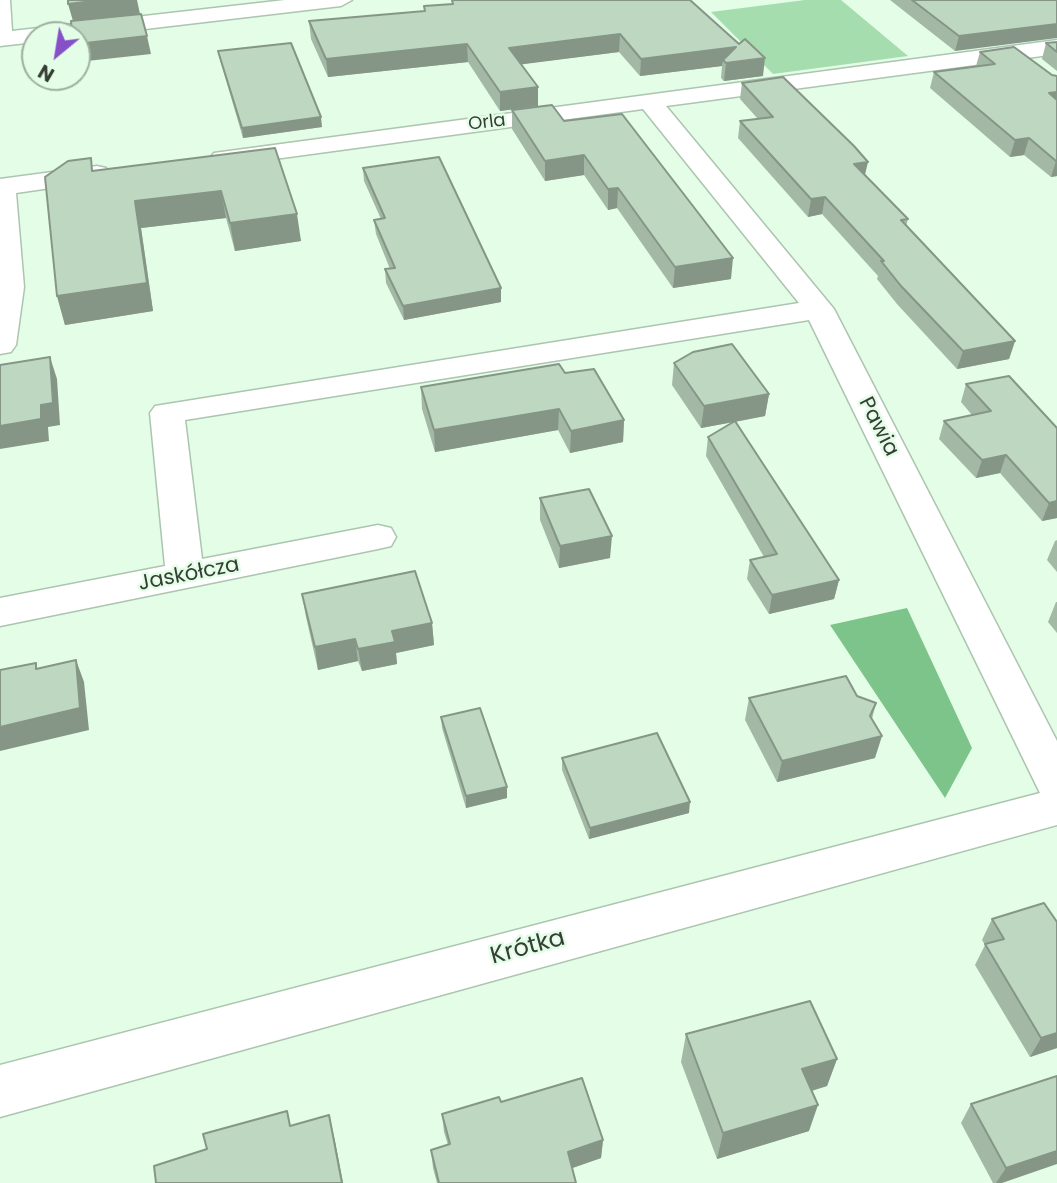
<!DOCTYPE html>
<meta charset="utf-8">
<style>
body{margin:0}
#map{position:relative;width:1057px;height:1183px;overflow:hidden;background:#e3fde6;font-family:Poppins,sans-serif}
canvas{display:block}
.north{position:absolute;left:21px;top:21px;width:70px;height:70px;box-sizing:border-box;background:#e3fde6;border:2px solid #9db19f;border-radius:50%;rotate:210deg;font-size:19px;font-weight:700;line-height:28px;text-align:center;color:#343e35}
.north::after{content:'';display:block;margin:auto;width:24px;height:32px;background:#8651c8;clip-path:polygon(50% 0,100% 100%,50% 72%,0 100%)}
</style>
<div id="map">
<canvas width="1057" height="1183"></canvas>
<div class="north">N</div>
</div>
<script>
const g = document.querySelector('canvas').getContext('2d');
g.lineJoin = 'round';
function paint(path, color) { g.fillStyle = color; g.fill(path, 'evenodd'); }
function stroke(path, color, width, dash) { g.strokeStyle = color; g.lineWidth = width; g.lineCap = dash ? 'butt' : 'round'; g.setLineDash(dash || []); g.stroke(path); }
function label(font, color, halo, rows, align = 'center') {
  g.font = font + ' Poppins,sans-serif'; g.lineWidth = 5; g.setLineDash([]); g.textBaseline = 'middle'; g.strokeStyle = halo; g.fillStyle = color; for (const [text, x, y, turn = 0] of rows) {
    g.save(); g.translate(x, y); g.rotate((+turn || 0) * Math.PI / 180); g.textAlign = isNaN(turn) ? turn : align; if (halo) g.strokeText(text, 0, 0); g.fillText(text, 0, 0); g.restore();
  }
}
const green = new Path2D(`
 M805 0H841L908 56 773 74 711 12Z`);
const forest = new Path2D(`
 M907 608 972 748 945 798 830 625Z`);
const minor = new Path2D(`
 M0 0H10L12 31 285 0H352L341 6 77 37 35 35V42L0 46Z
 M1057 40V54L666 106 834 309 1057 741V825L0 1117V1065L1040 793 809 320 185 420 202 559 378 525 391 528 396 537 391 546 378 549 0 626V598L165 566 150 413 155 406 799 303 643 109 223 166 214 163 210 158 214 153Z
 M97 166 106 168 110 174 106 180 16 193 24 287 16 345 11 352 0 354V179Z`);
const wall = new Path2D(`
 M452 0H690L763 76 724 81 721 78 722 66 640 76 619 52 521 64 538 87V106L500 111 468 62 328 77 311 39 309 21 424 11V6L452 4Z
 M890 0H1057L955 51Z
 M1057 42V71L1042 59 1046 43Z
 M218 51 322 127 243 138 220 60Z
 M980 52 1052 75 1057 176 1051 177 1024 155 1010 157 930 88 934 72 976 66Z
 M742 83 865 175 908 219 906 226 1015 341 1009 359 957 369 897 304 877 279 878 276 822 214 808 217 738 138 740 121 758 119 740 99Z
 M512 110 564 121 731 279 673 288 617 208 608 210 584 175 545 181 512 129Z
 M275 148 301 241 235 251 226 218 141 228 153 311 65 325 57 296 94 171Z
 M363 168 501 288V302L404 320 386 283 385 269H390L376 234 374 220 381 219 364 181Z
 M674 363 769 394 765 416 735 422 839 580 834 599 769 614 747 579 750 560 764 557 706 456 708 437 734 422 701 428 672 385Z
 M565 373 624 420 623 442 570 453 558 430 435 452 422 409 421 387Z
 M966 384 1057 428V518L1042 521 1000 473 976 478 939 439 944 421 972 415 961 402Z
 M540 498 610 558 559 568 540 520Z
 M1057 540V572L1047 560 1055 541Z
 M302 594 432 623 434 645 396 653 397 664 362 671 358 661 318 670 306 617Z
 M1056 602H1057V633L1048 622Z
 M857 696 876 703 872 719 875 758 777 782 745 720 749 698Z
 M441 717 507 798 466 808 442 728Z
 M562 758 689 813 589 839 562 770Z
 M992 919 1057 922V1048L1030 1057 975 965 985 945 982 940Z
 M686 1034 837 1059 827 1086 812 1091 809 1131 717 1159 681 1062Z
 M1057 1076 1002 1183H993L961 1123 971 1104Z
 M501 1102 603 1140 601 1158 572 1168 576 1183H437L433 1168 431 1150 448 1145 444 1132 442 1114Z`);
const shadedWall = new Path2D(`
 M101 0H137L140 14 73 21 68 4Z
 M1057 24V38L955 51 959 36Z
 M620 34 619 52 509 66V48Z
 M147 36 151 54 78 62 77 44Z
 M467 44 468 62 328 77 326 59Z
 M736 47 765 58 763 76 724 81 726 63 723 60 722 66 640 76 641 59Z
 M538 87V106L500 111V92Z
 M1057 92V107L1049 93Z
 M321 117 322 127 243 138 242 128Z
 M1029 138 1024 155 1010 157 1015 140Z
 M584 155V175L545 181V161Z
 M1057 160V176L1051 177 1056 161Z
 M868 162 864 179 854 164Z
 M618 188 617 208 608 210V189Z
 M221 191 226 218 141 228 153 311 65 325 57 296 135 201Z
 M825 197 822 214 808 217 811 199Z
 M297 214 301 241 235 251 230 223Z
 M733 258 731 279 673 288 675 267Z
 M501 288V302L404 320 403 306Z
 M1015 341 1009 359 957 369 963 351Z
 M50 357 57 379 60 425 48 427 49 441 0 449V426L41 405Z
 M769 394 765 416 701 428 704 406Z
 M559 409 558 430 435 452 434 430Z
 M624 420 623 442 570 453 571 431Z
 M1006 455 1000 473 976 478 982 460Z
 M1057 501V518L1042 521 1049 503Z
 M612 536 610 558 559 568 560 546Z
 M839 580 834 599 769 614 772 595Z
 M432 623 434 645 396 653 397 664 362 671 358 649 392 631Z
 M355 639 358 661 318 670 315 647Z
 M76 660 84 682 89 730 0 751V727Z
 M882 736 875 758 777 782 782 761Z
 M507 787V798L466 808V796Z
 M690 802 689 813 589 839 590 828Z
 M1057 1033V1048L1030 1057 1041 1038Z
 M837 1059 827 1086 793 1096 802 1069Z
 M818 1105 809 1131 717 1159 723 1133Z
 M329 1115 335 1141 343 1183H342Z
 M603 1140 601 1158 567 1170 568 1152Z
 M1057 1151V1164L1002 1183H996L1006 1168Z`);
const building = new Path2D(`
 M68 0H101L68 4Z
 M452 0H690L739 44 745 39 765 58 726 63 723 60 736 47 641 59 620 34 509 48 538 87 500 92 467 44 326 59 309 21 425 11 424 6 453 4Z
 M912 0H1057V24L959 36Z
 M141 14 147 36 77 44V35H72L71 21Z
 M1057 42V52L1046 43Z
 M291 43 321 117 242 128 218 51Z
 M1014 47 1052 75 1057 76V92L1049 93 1057 100V160L1056 161 1029 138 1015 140 934 72 995 64 980 52Z
 M783 77 854 146 868 162 854 164 908 219 901 220 1015 341 963 351 901 286 881 261H884L825 197 811 199 740 121 773 117 742 83Z
 M552 105 564 121 622 114 733 258 675 267 618 188 608 189 584 155 545 161 512 110Z
 M275 148 297 214 230 223 221 191 135 201 147 283 57 296 45 177 68 161 91 158 92 171Z
 M439 157 501 288 403 306 385 269 395 268 374 220 385 218 363 168Z
 M732 344 769 394 704 406 674 363 693 352Z
 M50 357 53 403 41 405V419L0 426V365Z
 M559 364 565 373 594 369 624 420 571 431 559 409 434 430 421 387Z
 M1009 376 1057 428V501L1049 503 1006 455 982 460 944 421 991 411 966 384Z
 M735 421 839 580 772 595 750 560 777 554 708 437Z
 M589 489 612 536 560 546 540 498Z
 M415 571 432 623 392 631 395 642 358 649 355 639 315 647 302 594Z
 M76 660 80 708 0 727V670L36 663V669Z
 M846 676 857 696 876 703 870 716 882 736 782 761 749 698Z
 M480 708 507 787 466 796 441 717Z
 M657 733 690 802 590 828 562 758Z
 M1044 903 1057 922V1033L1041 1038 985 944 1004 939 992 919Z
 M810 1001 837 1059 802 1069 818 1105 723 1133 686 1034Z
 M1057 1076V1151L1006 1168 971 1104Z
 M582 1078 603 1140 568 1152 576 1183H439L431 1150 450 1144 442 1114 499 1097 501 1102Z
 M287 1111 290 1126 329 1115 342 1183H156L154 1166 207 1149 203 1134Z`);
const farStreetnames = [
 ["Orla",487,123,-7]
];
const streetNames = [
 ["Pawia",878,427,63],
 ["Jaskółcza",189,575,-11]
];
const nearStreetnames = [
 ["Krótka",528,948,-15]
];
paint(green, '#a6ddae');
paint(forest, '#7cc489');
stroke(minor, '#acc5af', 3);
paint(minor, '#fff');
paint(wall, '#a3b9a6');
paint(shadedWall, '#859687');
paint(building, '#bed7c1');
stroke(building, '#859687', 2);
label('18px', '#343e35', '#e3fde6', farStreetnames);
label('21px', '#343e35', '#e3fde6', streetNames);
label('24px', '#343e35', '#e3fde6', nearStreetnames);
</script>
